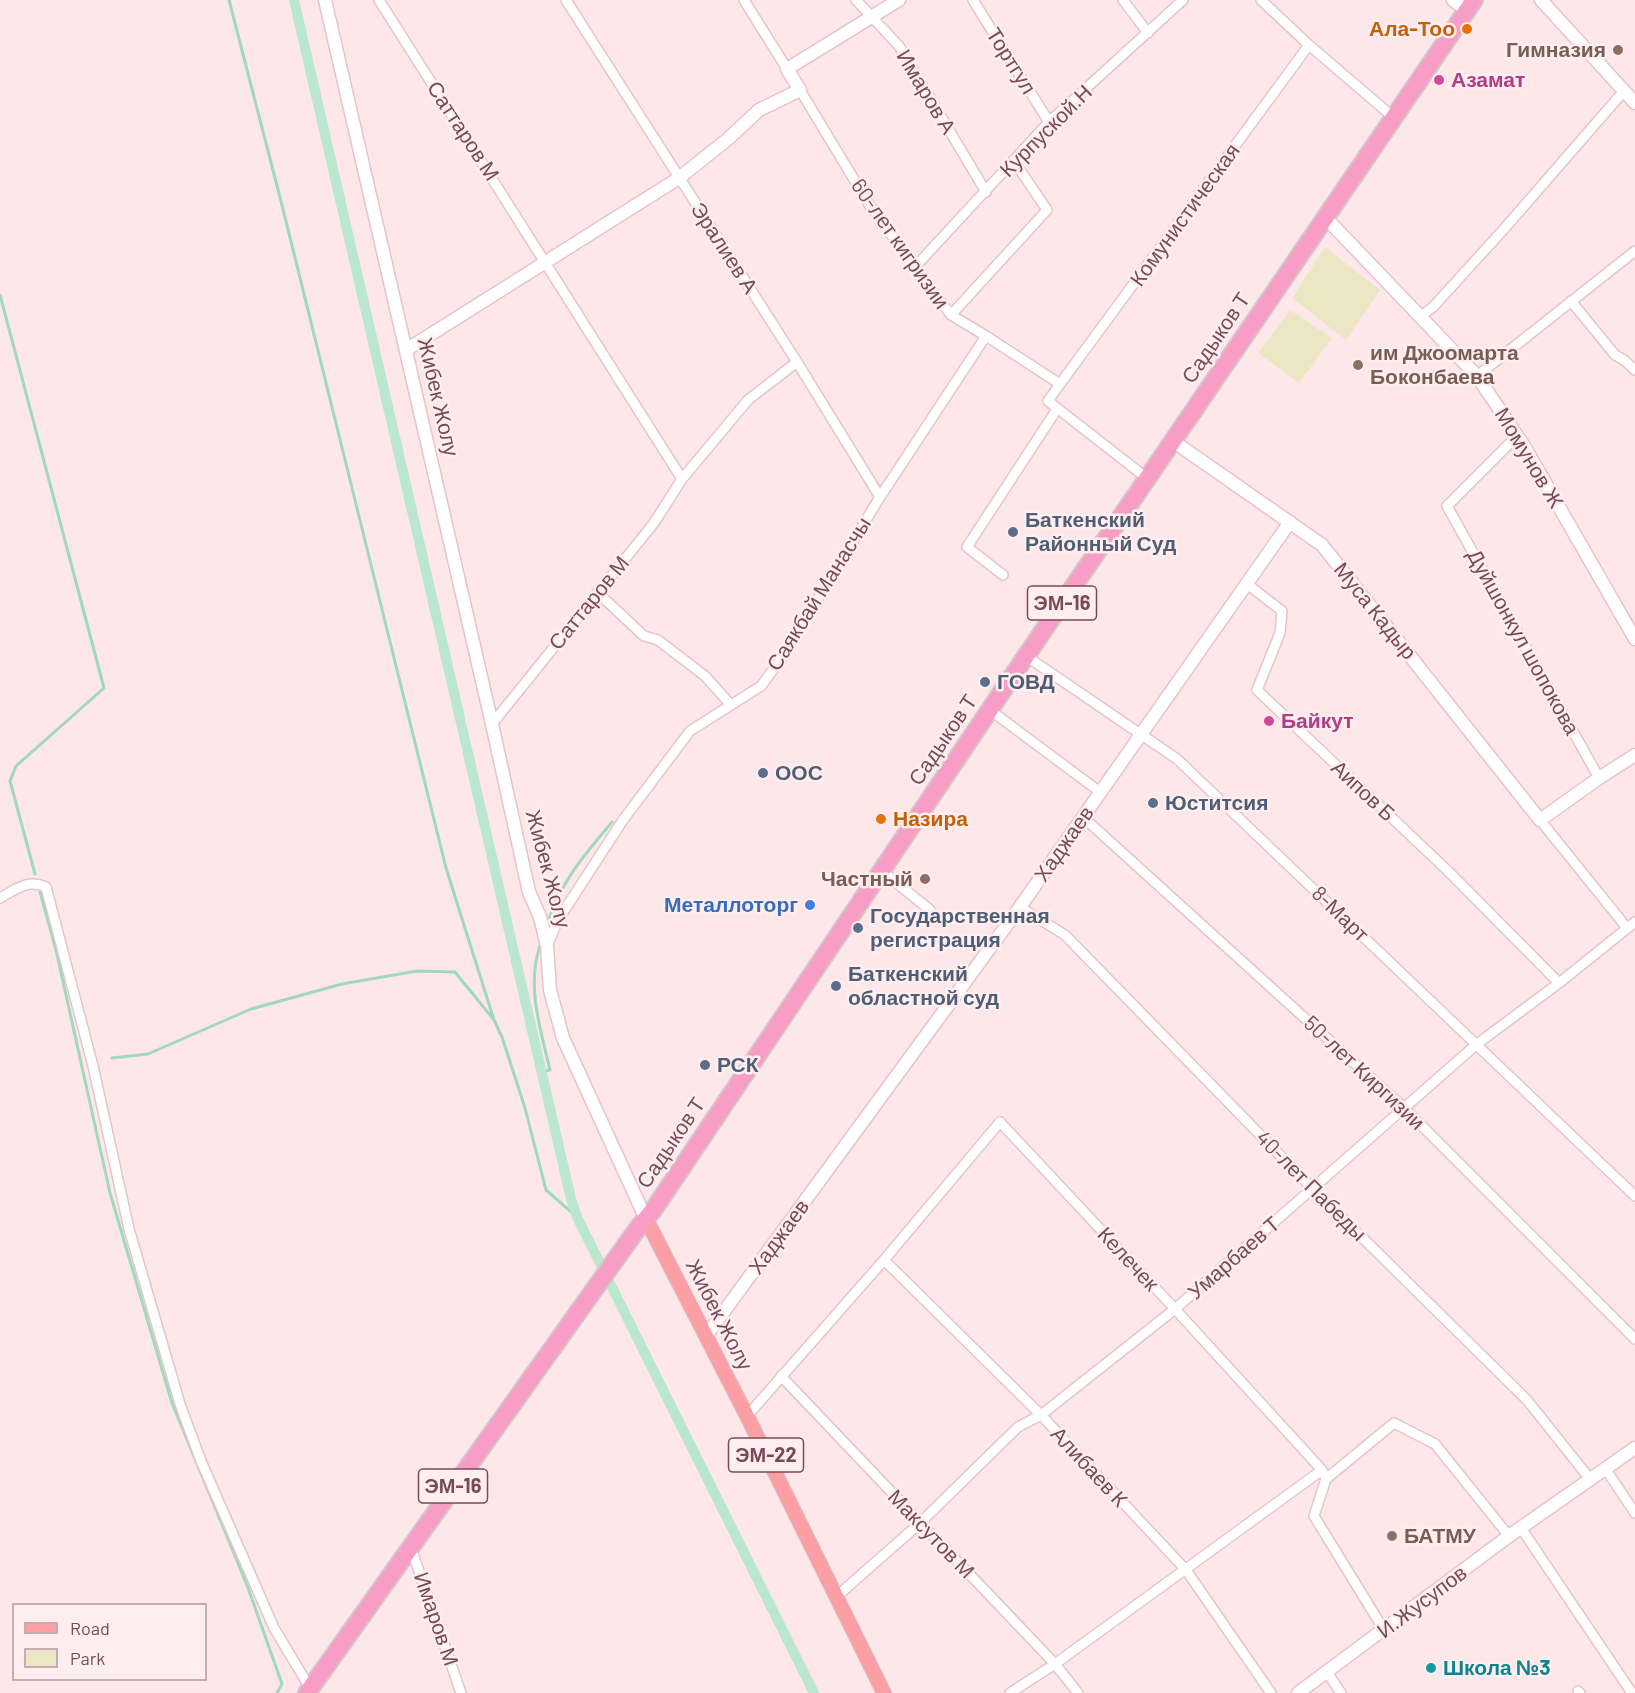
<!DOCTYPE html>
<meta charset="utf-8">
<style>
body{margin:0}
#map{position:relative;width:1635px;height:1693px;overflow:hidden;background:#fde7e9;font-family:Barlow,sans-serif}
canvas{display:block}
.legend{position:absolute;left:12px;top:1603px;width:195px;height:78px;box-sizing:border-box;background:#ffeeef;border:2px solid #c9acb3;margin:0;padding:8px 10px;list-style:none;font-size:18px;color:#784a5a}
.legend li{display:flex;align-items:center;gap:12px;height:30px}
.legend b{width:30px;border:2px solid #c9acb3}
</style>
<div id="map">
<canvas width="1635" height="1693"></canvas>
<ul class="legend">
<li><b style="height:8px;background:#fc9fa5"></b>Road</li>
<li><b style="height:16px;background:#ebe7c5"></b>Park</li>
</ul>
</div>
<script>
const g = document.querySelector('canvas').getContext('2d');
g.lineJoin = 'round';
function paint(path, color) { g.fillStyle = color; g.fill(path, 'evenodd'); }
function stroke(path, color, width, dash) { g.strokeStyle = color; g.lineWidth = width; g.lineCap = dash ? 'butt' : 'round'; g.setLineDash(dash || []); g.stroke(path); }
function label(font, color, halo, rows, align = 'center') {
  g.font = font + ' Barlow,sans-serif'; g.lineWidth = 5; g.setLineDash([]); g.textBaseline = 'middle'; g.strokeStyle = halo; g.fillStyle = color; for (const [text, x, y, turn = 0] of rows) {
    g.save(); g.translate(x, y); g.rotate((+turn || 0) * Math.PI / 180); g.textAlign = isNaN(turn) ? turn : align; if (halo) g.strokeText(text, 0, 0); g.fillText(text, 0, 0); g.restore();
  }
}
const green = new Path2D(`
 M1325 247 1380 290 1346 340 1292 298Z
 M1290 310 1332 338 1299 383 1258 353Z`);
const stream = new Path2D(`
 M229 0 282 205 446 868 494 1020
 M0 295 104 688 16 766 10 781 35 874
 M40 892 56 950 110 1193 172 1403 247 1585 282 1684 277 1693
 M548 921C564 877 583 857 612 822
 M540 946C526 986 541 1031 550 1070L542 1072
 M112 1058 148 1054 251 1009 342 984 417 971 455 972 494 1020 502 1037 525 1108 546 1190 577 1217`);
const canal = new Path2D(`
 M294 0 571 1199 577 1217 814 1693`);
const street = new Path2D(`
 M379 0 682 479
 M566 0 797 362 880 497
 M744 0 787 69
 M856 0 899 46 986 192
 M973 0 1049 122
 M1123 0 1148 33
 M1261 0 1309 45 1393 117
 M800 90 870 206 951 315 986 336 1060 384 1048 401 1148 479
 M915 267 1049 122 1183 0
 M1571 301 1615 355 1624 360 1635 370
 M951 315 1047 210 1014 161
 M1421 316 1433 307 1504 229 1624 91
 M1477 376 1635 251
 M1060 384 1309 45
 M1517 436 1447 506 1599 778
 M1003 575 967 547 1057 409
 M1247 584 1282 611 1280 633 1257 690 1448 871 1559 983
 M597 592 644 636 658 640 705 676 731 705
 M1026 656 1177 759 1635 1196
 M990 710 1100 792
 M492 724 654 523 682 479 748 400 797 362
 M1083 817 1405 1109 1635 1339
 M1540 820 1627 928
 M882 871 930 910
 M0 898C17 889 27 879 46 887L93 1066 129 1229 180 1404 201 1461 274 1628 310 1688
 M1020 907 1065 935 1313 1189 1527 1400 1590 1479
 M547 946 558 920 623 820 690 731 761 686 782 658 880 497 986 336
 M884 1260 1041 1415 1186 1570 1271 1693
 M781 1376 1055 1664 1078 1693
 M747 1416 884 1260 1000 1122 1175 1309 1322 1470 1326 1479
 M1605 1468 1635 1513
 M1521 1528 1632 1693
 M411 1548 461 1693
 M836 1597 920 1523 1018 1427 1041 1415 1175 1309 1477 1044 1559 983 1635 922
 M1384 1630 1314 1516 1326 1479 1394 1423 1435 1444 1509 1536
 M1327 1672 1341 1693
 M1578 1691 1580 1693
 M1010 1693 1055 1664 1322 1470`);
const secondary = new Path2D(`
 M325 0 492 724 529 892 540 917 547 946 550 990 563 1038 646 1219
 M1453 0 1467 11
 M1541 0 1635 103
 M1325 217 1477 376 1524 446 1635 639
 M406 350 679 178 728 139 759 110 800 90 787 69 899 0
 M1173 441 1322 545 1540 820 1599 778 1635 755
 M706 1336 1020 907 1290 522
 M1298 1693 1509 1536 1635 1448`);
const primary = new Path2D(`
 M646 1219 747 1416 884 1693`);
const highway = new Path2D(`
 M307 1693 638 1228 654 1209 1026 656 1474 0`);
const markers = [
 [1467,29,6,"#e8710a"],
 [1618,50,6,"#8d6e63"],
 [1439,80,6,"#d1479c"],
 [1358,365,6,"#8d6e63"],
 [1013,532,6,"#5c6f8a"],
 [985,682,6,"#5c6f8a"],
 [1269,721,6,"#d1479c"],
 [763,773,6,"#5c6f8a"],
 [1153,803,6,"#5c6f8a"],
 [881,819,6,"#e8710a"],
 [925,879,6,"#8d6e63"],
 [810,905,6,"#3f7fe0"],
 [858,928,6,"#5c6f8a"],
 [836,986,6,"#5c6f8a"],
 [705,1065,6,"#5c6f8a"],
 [1392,1536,6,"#8d6e63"],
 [1431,1668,6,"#0f9aa8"]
];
const shields = [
 [1062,603,69],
 [766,1455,75],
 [453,1486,69]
];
const shieldNames = [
 ["ЭМ-16",1062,603],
 ["ЭМ-22",766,1455],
 ["ЭМ-16",453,1486]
];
const foodNames = [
 ["Ала-Тоо",1455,29],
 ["Назира",893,819,"left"]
];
const educationNames = [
 ["Гимназия",1606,50],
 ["им Джоомарта",1370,353,"left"],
 ["Боконбаева",1370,377,"left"],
 ["Частный",913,879],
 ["БАТМУ",1404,1536,"left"]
];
const streetNames = [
 ["Тортгул",1011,61,58],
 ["Имаров А",926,92,59],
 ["Саттаров М",463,131,57],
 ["Курпуской.Н",1046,131,-45],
 ["Комунистическая",1185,215,-54],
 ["60-лет кигризии",900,244,55],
 ["Эралиев А",724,248,57],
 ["Садыков Т",1216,338,-56],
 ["Жибек Жолу",438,397,77],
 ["Момунов Ж",1529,458,59],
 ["Саякбай Манасчы",819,594,-58],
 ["Саттаров М",589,603,-51],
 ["Муса Кадыр",1375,611,51],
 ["Дуйшонкул шопокова",1523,642,61],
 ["Садыков Т",943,740,-56],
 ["Аипов Б",1363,791,43],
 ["Хаджаев",1064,844,-55],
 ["Жибек Жолу",548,869,75],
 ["8-Март",1340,914,44],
 ["50-лет Киргизии",1364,1073,43],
 ["Садыков Т",671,1143,-56],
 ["40-лет Пабеды",1311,1186,45],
 ["Хаджаев",779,1237,-54],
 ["Умарбаев Т",1234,1258,-41],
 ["Келечек",1128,1259,47],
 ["Жибек Жолу",719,1315,63],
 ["Алибаев К",1089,1467,47],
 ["Максутов М",931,1534,46],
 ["И.Жусупов",1422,1602,-37],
 ["Имаров М",436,1619,71]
];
const hotelNames = [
 ["Азамат",1451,80],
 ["Байкут",1281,721]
];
const serviceNames = [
 ["Баткенский",1025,520],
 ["Районный Суд",1025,544],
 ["ГОВД",997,682],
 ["ООС",775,773],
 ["Юститсия",1165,803],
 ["Государственная",870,916],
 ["регистрация",870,940],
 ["Баткенский",848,974],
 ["областной суд",848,998],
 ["РСК",717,1065]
];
const shopNames = [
 ["Металлоторг",798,905]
];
const cultureNames = [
 ["Школа №3",1443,1668]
];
paint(green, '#ebe7c5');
stroke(stream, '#a0d9bb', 3);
stroke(canal, '#bbe7cf', 10);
stroke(street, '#e5c4cb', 12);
stroke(secondary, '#e9c2cb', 15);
stroke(primary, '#d4c5ca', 16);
stroke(highway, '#d4c5ca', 20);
stroke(street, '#fff', 9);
stroke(secondary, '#fff', 12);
stroke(primary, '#fc9fa5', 14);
stroke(highway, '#f89dc5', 16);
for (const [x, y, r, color] of markers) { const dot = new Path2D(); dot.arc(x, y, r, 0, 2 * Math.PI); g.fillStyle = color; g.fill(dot); stroke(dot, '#ffeeef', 2); }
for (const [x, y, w] of shields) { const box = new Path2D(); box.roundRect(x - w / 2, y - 17, w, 34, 4.5); g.fillStyle = '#ffeeef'; g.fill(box); stroke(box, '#784a5a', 1.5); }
label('bold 20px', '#784a5a', null, shieldNames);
label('bold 21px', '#c56008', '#ffeeef', foodNames, 'right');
label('bold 21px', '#785e54', '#ffeeef', educationNames, 'right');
label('21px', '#784a5a', '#ffeeef', streetNames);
label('bold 21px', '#b23c85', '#ffeeef', hotelNames, 'left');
label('bold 21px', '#4e5e75', '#ffeeef', serviceNames, 'left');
label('bold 21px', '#366cbe', '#ffeeef', shopNames, 'right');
label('bold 21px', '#0d838f', '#ffeeef', cultureNames, 'left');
</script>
